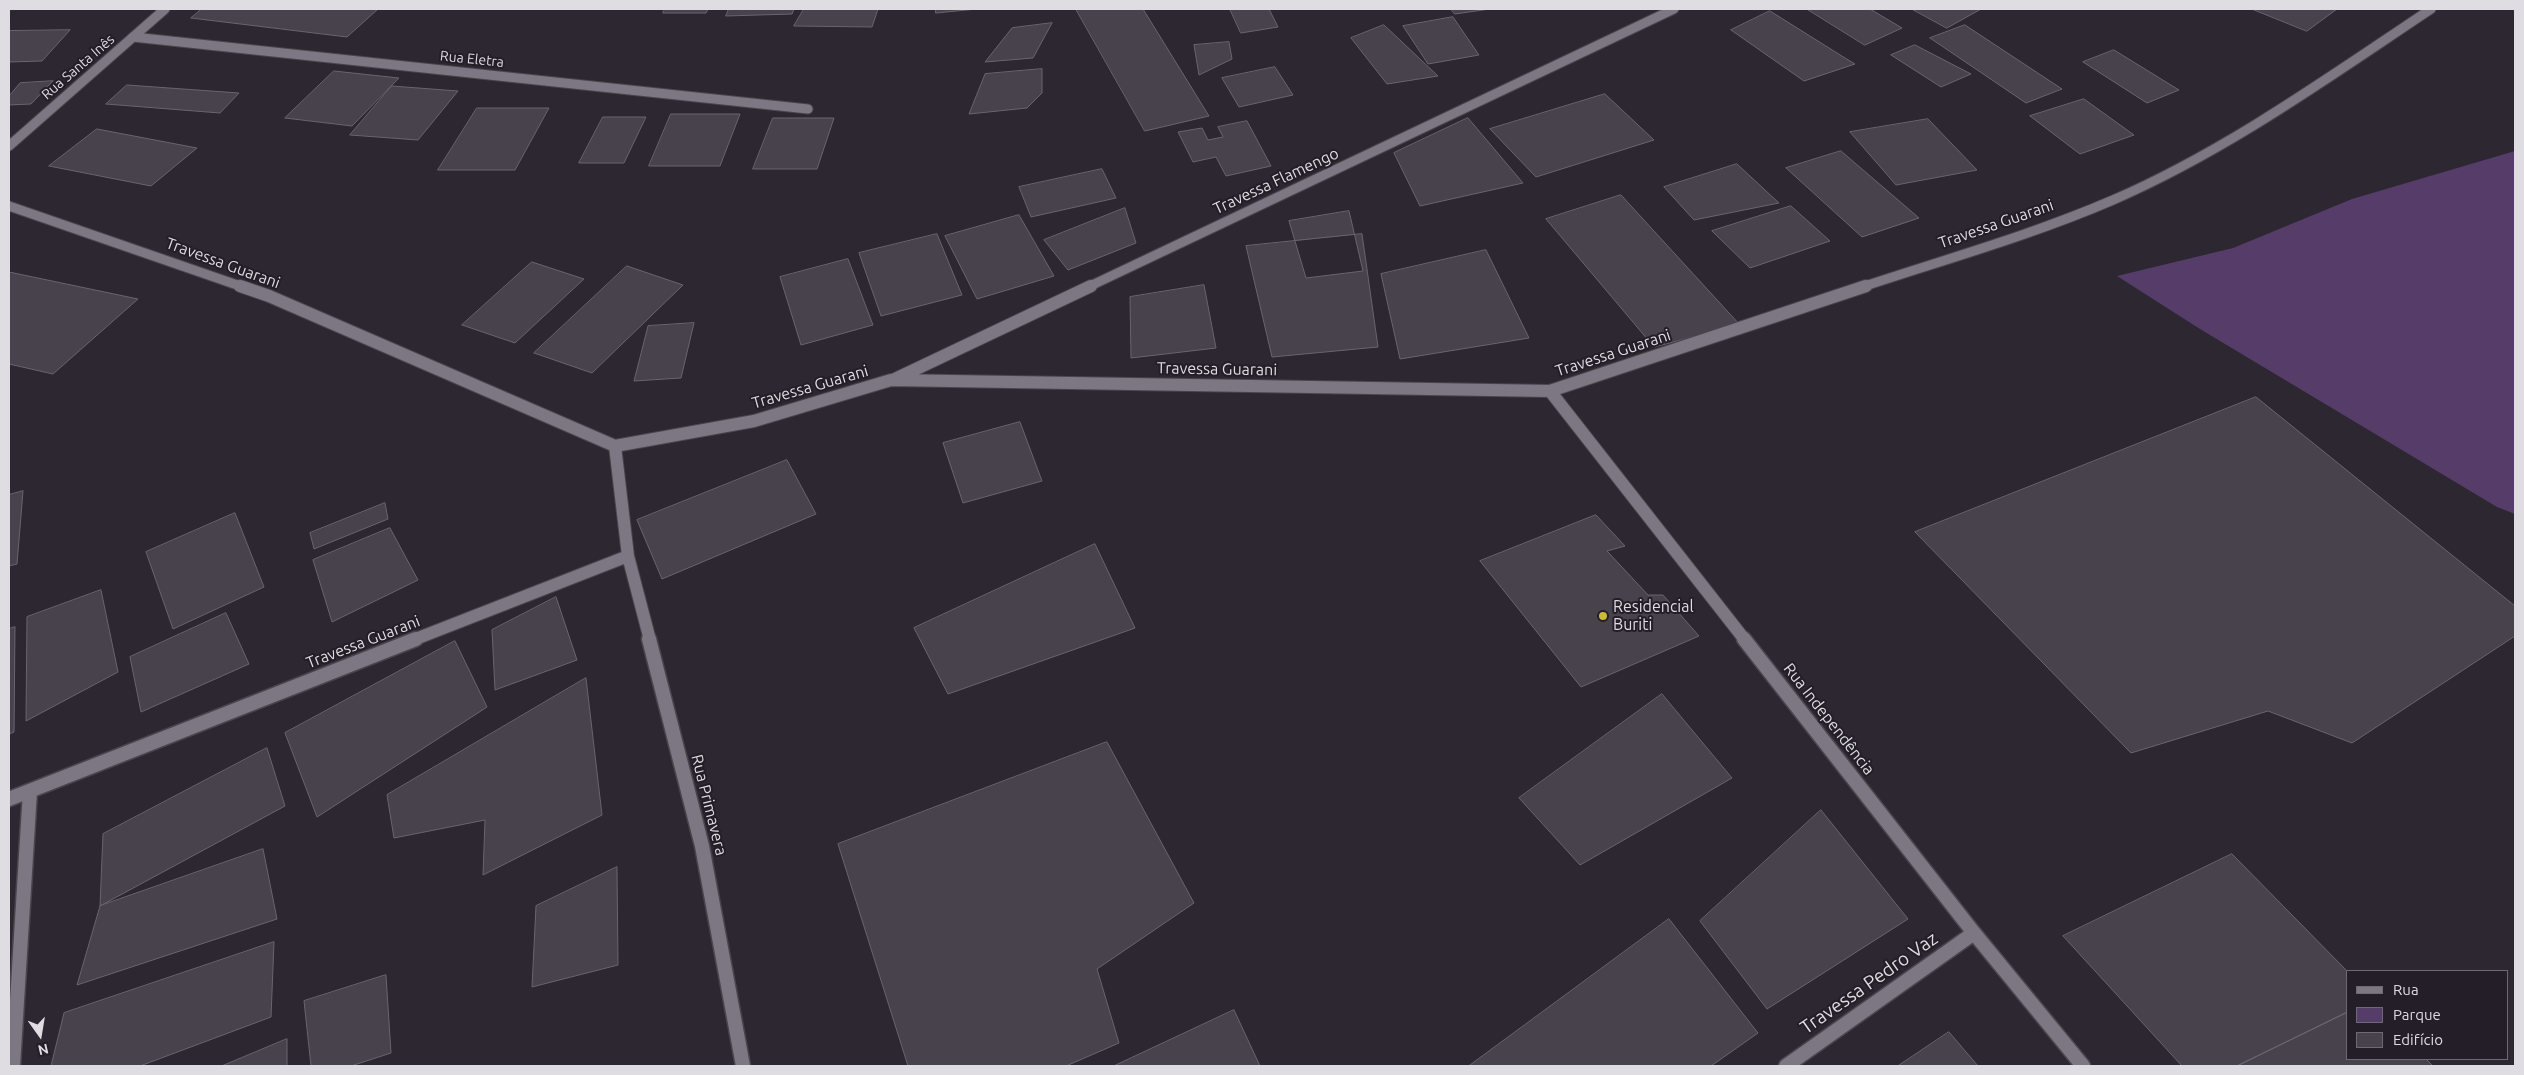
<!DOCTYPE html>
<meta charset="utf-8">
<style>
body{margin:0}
#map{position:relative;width:2524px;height:1075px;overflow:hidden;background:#2d2731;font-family:Ubuntu,sans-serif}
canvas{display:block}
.frame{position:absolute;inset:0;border:10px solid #dfdce2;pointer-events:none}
.legend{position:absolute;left:2346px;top:970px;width:162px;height:90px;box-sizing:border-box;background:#231e27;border:1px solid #6e6a72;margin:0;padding:6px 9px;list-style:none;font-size:15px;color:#dfdce2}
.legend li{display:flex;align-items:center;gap:10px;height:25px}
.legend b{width:25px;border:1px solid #6e6a72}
.north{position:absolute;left:15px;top:1010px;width:50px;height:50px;-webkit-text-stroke:4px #231e27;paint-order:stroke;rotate:167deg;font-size:14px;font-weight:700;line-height:20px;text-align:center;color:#dfdce2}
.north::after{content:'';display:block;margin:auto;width:18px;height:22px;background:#dfdce2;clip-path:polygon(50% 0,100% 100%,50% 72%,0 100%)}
</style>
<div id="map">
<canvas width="2524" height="1075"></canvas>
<div class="frame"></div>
<ul class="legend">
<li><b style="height:6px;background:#7d7783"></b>Rua</li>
<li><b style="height:14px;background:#563c69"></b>Parque</li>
<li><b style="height:14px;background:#48424d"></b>Edifício</li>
</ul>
<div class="north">N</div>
</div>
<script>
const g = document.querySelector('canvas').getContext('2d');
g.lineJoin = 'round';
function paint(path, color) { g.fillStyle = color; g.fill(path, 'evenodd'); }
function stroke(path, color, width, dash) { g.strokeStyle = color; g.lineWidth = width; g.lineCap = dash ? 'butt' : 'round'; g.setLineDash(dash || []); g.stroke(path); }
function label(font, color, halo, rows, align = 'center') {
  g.font = font + ' Ubuntu,sans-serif'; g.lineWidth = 4; g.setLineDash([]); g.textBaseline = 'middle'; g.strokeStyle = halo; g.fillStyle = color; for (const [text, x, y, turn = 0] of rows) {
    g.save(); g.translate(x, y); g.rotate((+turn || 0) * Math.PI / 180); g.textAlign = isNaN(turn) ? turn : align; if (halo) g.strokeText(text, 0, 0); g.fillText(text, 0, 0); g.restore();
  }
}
const green = new Path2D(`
 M2515 151V514L2497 507 2200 329 2117 276 2233 248 2352 199Z`);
const building = new Path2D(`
 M202 9H378L347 37 191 18Z
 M665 9H708L706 13H663Z
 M729 9H794L792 14 726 16Z
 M804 9H878L872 27 794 26Z
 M936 9H977L936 13Z
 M1076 9H1143L1209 116 1145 131Z
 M1230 9H1269L1278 27 1241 33Z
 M1451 9H1490L1455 14Z
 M1807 9H1870L1902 28 1865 45Z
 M1912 9H1981L1947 28Z
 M2252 9H2337L2307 31Z
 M1770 11 1845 58 1855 64 1804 81 1731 30Z
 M1453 17 1479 55 1428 64 1403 26Z
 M1052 23 1033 58 985 62 1012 28Z
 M1384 25 1438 76 1387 84 1351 38Z
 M1965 25 2062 89 2026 103 1930 38Z
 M70 30 42 61 9 62V31Z
 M1229 42 1232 59 1199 75 1194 45Z
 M1915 45 1971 74 1941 87 1891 55Z
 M2114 50 2179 90 2147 103 2083 62Z
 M1275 67 1293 95 1239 107 1222 78Z
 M1042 69V93L1027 108 969 114 985 74Z
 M334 71 399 78 352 126 285 118Z
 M53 81 31 104 9 105V96L20 83Z
 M127 85 239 93 220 113 106 104Z
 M392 86 458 91 418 140 350 135Z
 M1605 94 1654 140 1536 177 1490 129Z
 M2084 99 2134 135 2080 154 2030 116Z
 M477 108H549L515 170H438Z
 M671 114H740L720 166H649Z
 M603 117H646L624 163H579Z
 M773 118H834L817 169H753Z
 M1468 118 1523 183 1420 206 1394 153Z
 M1928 119 1977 170 1896 185 1850 132Z
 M1247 121 1271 166 1226 176 1216 157 1193 162 1178 132 1202 128 1208 140 1223 137 1218 127Z
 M97 129 197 148 151 186 49 166Z
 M1841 151 1919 218 1862 237 1786 168Z
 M1737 164 1779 203 1694 220 1664 187Z
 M1102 169 1116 198 1031 217 1019 187Z
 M1621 195 1740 325 1654 347 1546 219Z
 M1791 206 1830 241 1750 268 1712 231Z
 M1125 208 1136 243 1068 270 1044 240Z
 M1349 211 1363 271 1306 278 1289 221Z
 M1019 215 1054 276 977 299 945 236Z
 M937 234 962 295 881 316 859 253Z
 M1362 234 1378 347 1272 357 1246 246Z
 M1486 250 1529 338 1400 359 1381 274Z
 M848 259 873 325 801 345 780 277Z
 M532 262 584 279 515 343 462 325Z
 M627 266 683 285 592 373 534 353Z
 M9 272 138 299 53 374 9 364Z
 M1204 285 1216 348 1131 358 1130 297Z
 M694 323 681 378 634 381 648 326Z
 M2256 397 2515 606V636L2352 743 2268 711 2131 753 1915 532Z
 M1020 422 1042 481 963 503 943 443Z
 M787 460 816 514 662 579 637 520Z
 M23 491 17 564 9 566V495Z
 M385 503 388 519 314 549 310 533Z
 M235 513 264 587 173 629 146 552Z
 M1596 515 1625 546 1607 551 1648 595H1663L1699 636 1581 687 1480 561Z
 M390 528 418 580 332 622 313 560Z
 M1095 544 1135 628 948 694 914 628Z
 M101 590 118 672 26 721 27 617Z
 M556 597 577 660 495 690 492 630Z
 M226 613 249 664 141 712 130 657Z
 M15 627 14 732 9 734V629Z
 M455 641 487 707 317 817 285 733Z
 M586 678 602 815 483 875 485 820 394 838 387 795Z
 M1662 694 1732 778 1580 865 1519 798Z
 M1107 742 1194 903 1097 969 1119 1043 1066 1066H908L838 844Z
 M267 748 285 806 100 906 103 834Z
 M1821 810 1908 919 1767 1009 1700 921Z
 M263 849 277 919 77 985 100 906Z
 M2232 854 2348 972V1012L2237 1066H2182L2063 936Z
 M617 867 618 965 532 987 536 906Z
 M1669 919 1758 1033 1711 1066H1469Z
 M274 942 271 1017 140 1066H51L64 1013Z
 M386 975 391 1053 351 1066H311L304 1001Z
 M1234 1010 1260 1066H1114Z
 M2348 1012V1059H2426L2433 1066H2237Z
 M1949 1032 1978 1066H1898Z
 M287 1039V1066H222Z`);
const streetFar2 = new Path2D(`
 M133 37 808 109
 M9 206 243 287
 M1088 287 1674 9
 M1862 287C1946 259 2032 235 2113 200 2226 151 2329 77 2431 9`);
const streetFar1 = new Path2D(`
 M240 286 269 296 615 446
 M895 379 1091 286
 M1550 391 1745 640
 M628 556 650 640
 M413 640 628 556 615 446 754 421 891 380 1550 391 1866 286`);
const street = new Path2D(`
 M649 639 702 846 743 1066
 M1744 639 1974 933 2083 1066
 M9 799 416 639
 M13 1066 30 791
 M1786 1066 1974 933`);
const secondary = new Path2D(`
 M9 146 165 9`);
const markers = [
 [1603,616,5,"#ceb938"]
];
const farStreetnames = [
 ["Rua Eletra",472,59,6],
 ["Rua Santa Inês",78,67,-41]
];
const streetNames = [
 ["Travessa Flamengo",1276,181,-25],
 ["Travessa Guarani",1996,224,-19],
 ["Travessa Guarani",223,263,20],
 ["Travessa Guarani",1613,353,-18],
 ["Travessa Guarani",1217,369,1],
 ["Travessa Guarani",810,387,-16],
 ["Travessa Guarani",363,642,-21],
 ["Rua Independência",1829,719,52],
 ["Rua Primavera",709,805,76]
];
const poiNames = [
 ["Residencial",1613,607],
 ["Buriti",1613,625]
];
const nearStreetnames = [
 ["Travessa Pedro Vaz",1869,983,-35]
];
paint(green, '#563c69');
paint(building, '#48424d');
stroke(building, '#6a646f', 1);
stroke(streetFar2, '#4a454d', 11);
stroke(streetFar1, '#4a454d', 14);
stroke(street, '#4a454d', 17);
stroke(secondary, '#4a454d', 11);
stroke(streetFar2, '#7d7783', 9);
stroke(streetFar1, '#7d7783', 12);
stroke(street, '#7d7783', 14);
stroke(secondary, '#7d7783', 9);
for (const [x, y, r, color] of markers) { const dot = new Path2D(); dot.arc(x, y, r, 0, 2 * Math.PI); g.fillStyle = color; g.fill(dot); stroke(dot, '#231e27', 2); }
label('14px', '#dfdce2', '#231e27', farStreetnames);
label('16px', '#dfdce2', '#231e27', streetNames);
label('16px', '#dfdce2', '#231e27', poiNames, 'left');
label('19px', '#dfdce2', '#231e27', nearStreetnames);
</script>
